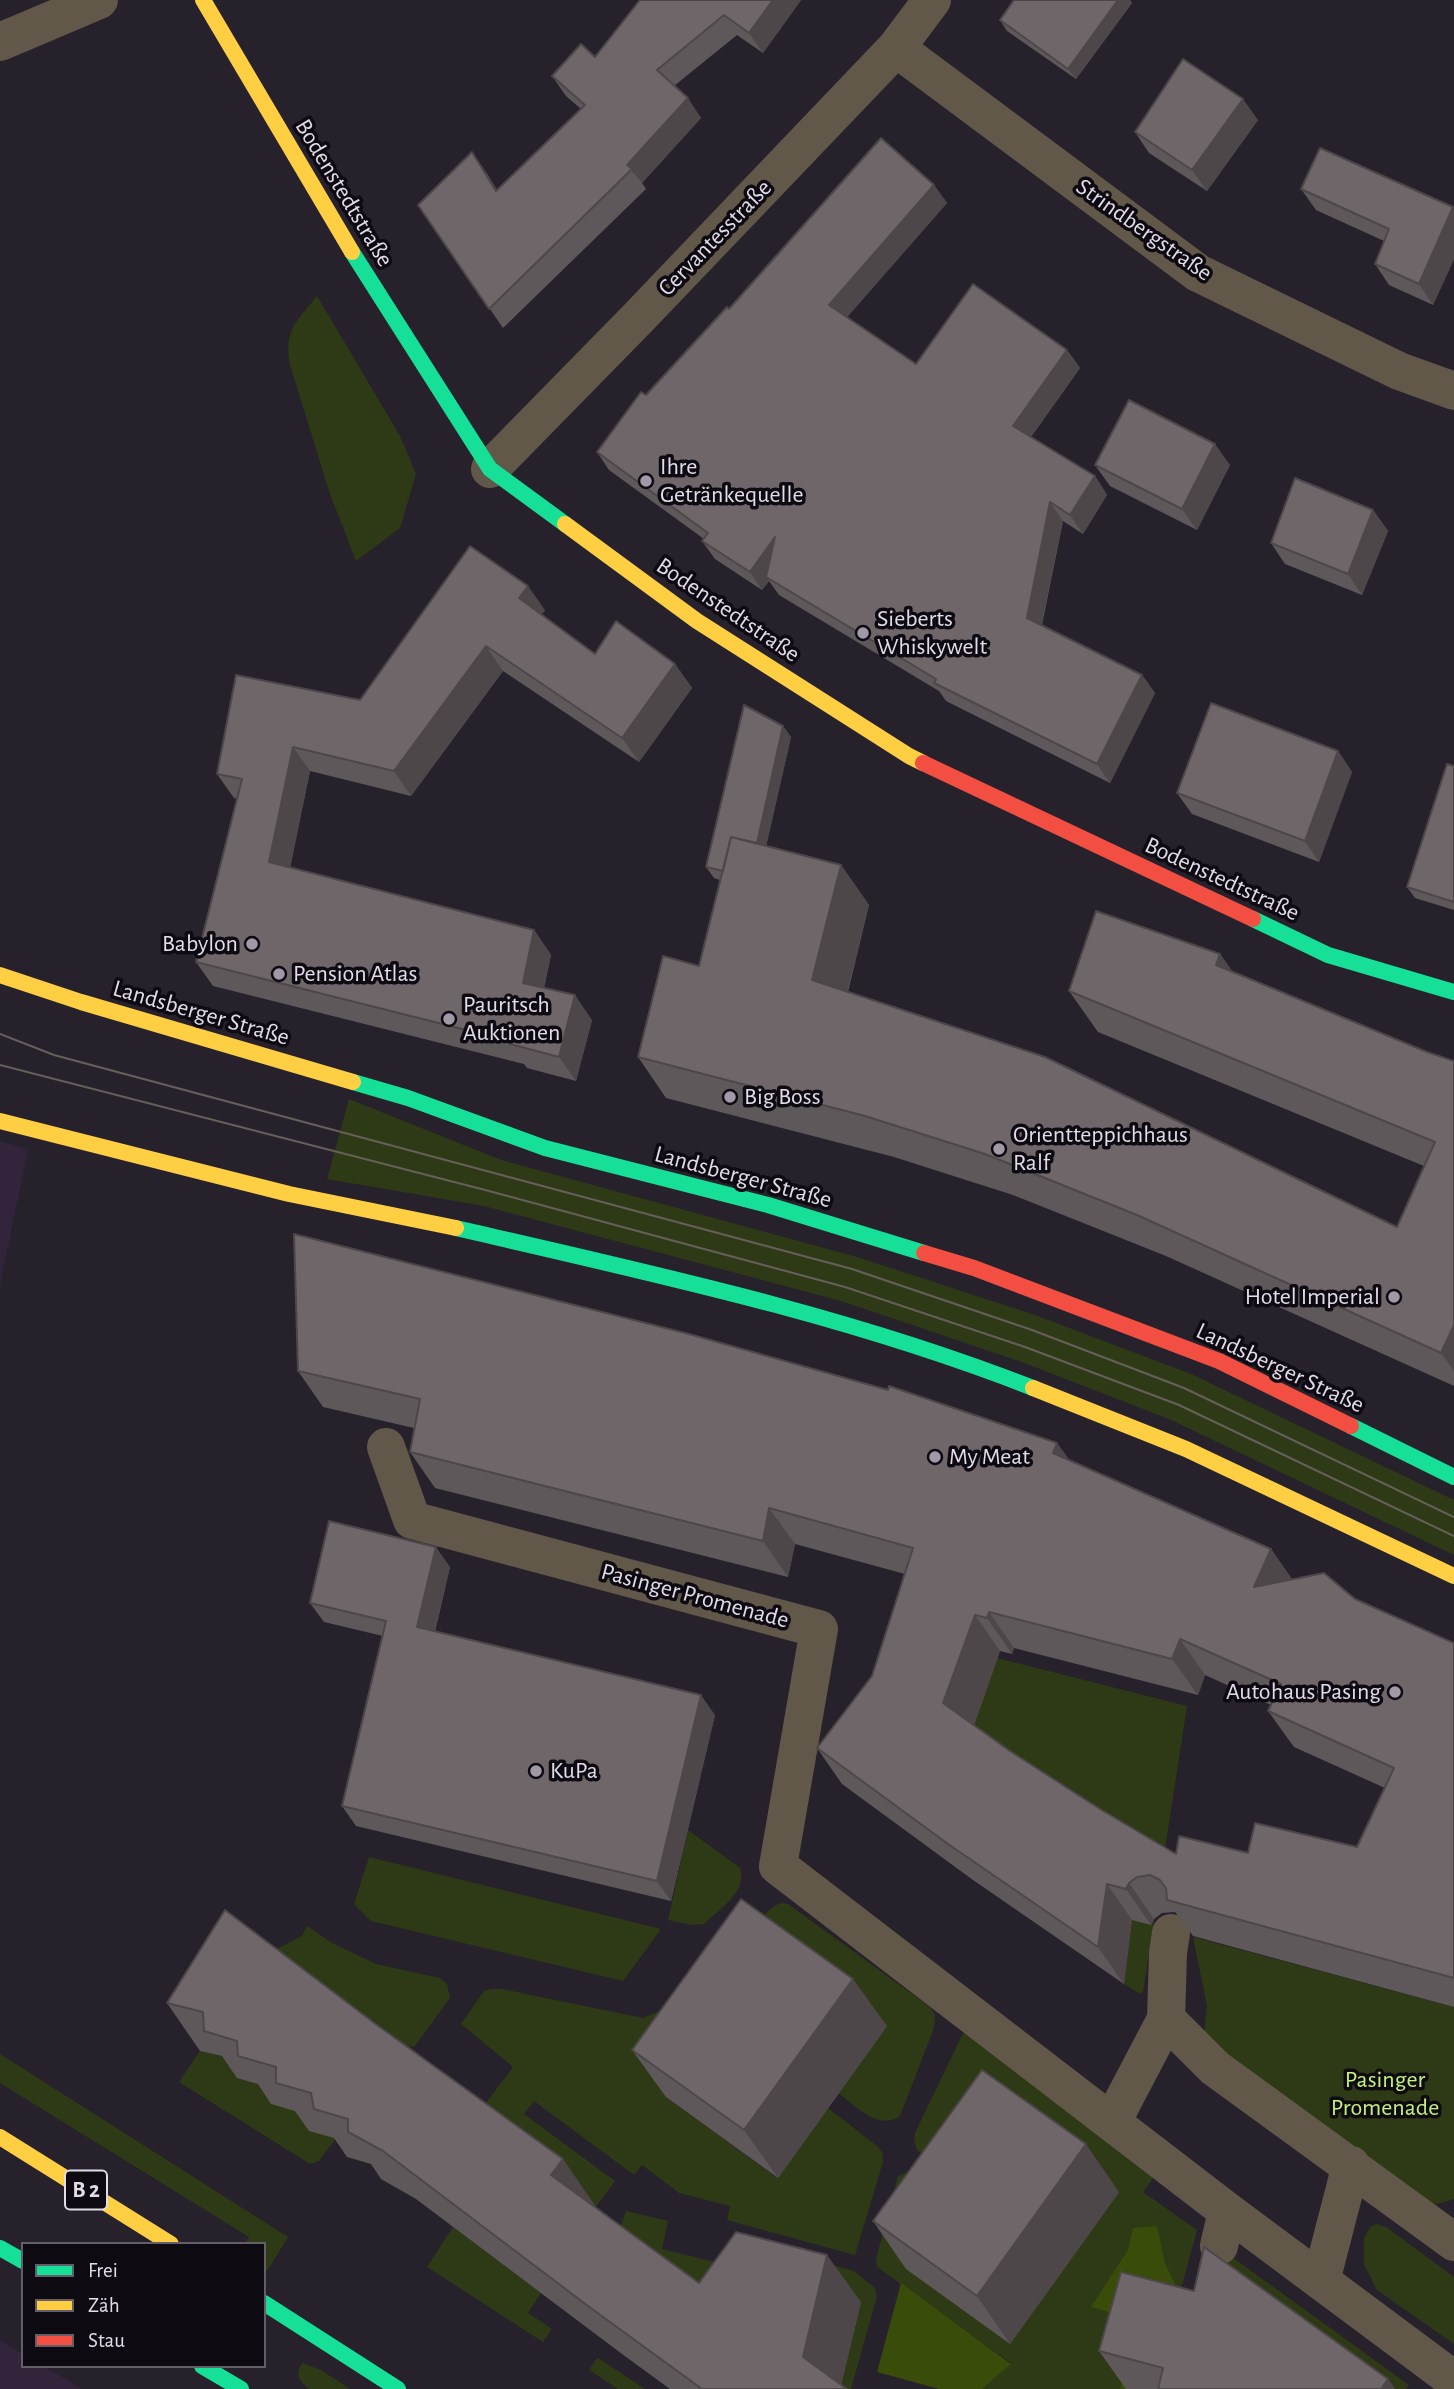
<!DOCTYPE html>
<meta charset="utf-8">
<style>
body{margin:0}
#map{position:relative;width:1454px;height:2389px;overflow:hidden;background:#27212c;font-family:"Alegreya Sans",sans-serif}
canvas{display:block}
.legend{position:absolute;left:21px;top:2242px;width:245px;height:126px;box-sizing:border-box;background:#0e0a12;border:2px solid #635e68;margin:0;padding:9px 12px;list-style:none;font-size:21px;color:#e2dbe8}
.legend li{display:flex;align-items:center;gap:14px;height:35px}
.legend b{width:35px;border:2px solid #635e68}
</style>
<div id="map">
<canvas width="1454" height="2389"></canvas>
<ul class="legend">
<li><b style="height:9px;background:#16e098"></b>Frei</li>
<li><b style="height:9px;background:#ffcf43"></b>Zäh</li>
<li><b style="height:9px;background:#f24e42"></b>Stau</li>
</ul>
</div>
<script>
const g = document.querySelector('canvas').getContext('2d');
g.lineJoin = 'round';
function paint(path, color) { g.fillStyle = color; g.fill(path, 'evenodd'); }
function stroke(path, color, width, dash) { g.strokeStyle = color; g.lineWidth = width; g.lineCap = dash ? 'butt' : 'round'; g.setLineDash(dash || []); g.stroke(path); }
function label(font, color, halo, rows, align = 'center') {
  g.font = font + ' "Alegreya Sans",sans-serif'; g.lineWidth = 7; g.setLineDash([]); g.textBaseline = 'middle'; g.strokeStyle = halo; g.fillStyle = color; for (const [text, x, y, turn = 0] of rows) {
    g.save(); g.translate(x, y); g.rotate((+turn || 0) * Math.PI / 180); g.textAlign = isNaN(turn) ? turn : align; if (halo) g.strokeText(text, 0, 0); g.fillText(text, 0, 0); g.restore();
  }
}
const built = new Path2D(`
 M0 1141 28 1149 0 1286Z
 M0 2340 23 2354V2366H44L82 2389H0Z`);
const green = new Path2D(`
 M317 296 400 436 416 474 400 528 356 561 330 494 290 365C283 331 297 321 317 296Z
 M349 1099 501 1160 857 1257 1035 1315 1191 1374 1454 1500V1555L1169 1419 1019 1361 841 1301 484 1206 327 1179Z
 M997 1658 1187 1706 1143 1992 1140 1994 1124 1984 1141 1854 969 1740Z
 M688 1830 740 1868C748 1892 719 1909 704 1924L692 1925 668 1920Z
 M369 1857 661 1929 623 1981 371 1921 354 1904Z
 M781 1903 788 1904 930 2007 935 2015 934 2028 900 2116C878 2131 856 2106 838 2093L886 2026 666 2097 777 2178 828 2108 877 2146 882 2152 883 2162 855 2255 727 2220 730 2206 679 2193 642 2165 634 2175 534 2101 524 2114 615 2181 596 2207 474 2119 513 2067 461 2024 484 1991 491 1989H502L643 2018 660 2011 774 1906Z
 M307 1926 332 1943 376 1964 440 1978 447 1984 450 1998 414 2047 405 2046 259 1958 302 1936Z
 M1193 1937 1454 2007V2199L1434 2205 1203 2045 1207 2006Z
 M964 2031 1157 2173 1143 2192 1197 2230 1172 2323 1133 2389H982L1011 2363 877 2267 876 2259 898 2176 910 2171 966 2186 917 2150 914 2142 915 2133Z
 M200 2051 236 2060 270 2088 309 2115 336 2138 319 2161 310 2164 179 2082Z
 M0 2054 288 2237 267 2271 264 2269V2244H245L249 2237 0 2083Z
 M626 2211 668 2221 662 2249 731 2266 738 2240 854 2271 874 2287 877 2296 851 2389H840L732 2331 614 2245Z
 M1376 2224 1386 2227 1454 2277V2344L1377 2290 1364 2264V2238L1370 2227Z
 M453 2227 541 2293 528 2313 552 2329 543 2342 427 2267Z
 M1221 2249 1409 2385 1406 2389H1185Z
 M597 2358H598L645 2389H618L589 2370Z
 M302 2363 321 2370 350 2389H309C299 2380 295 2376 302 2363Z`);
const forest = new Path2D(`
 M1157 2226 1165 2263 1179 2293 1133 2389H1120L1138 2320 1091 2307 1128 2250 1133 2228Z
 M901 2283 1011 2364 982 2389H939L877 2372Z`);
const street = new Path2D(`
 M0 42 99 0
 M896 48 1198 273 1399 371 1454 391
 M490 469 638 318 896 48 932 0
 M386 1447 412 1520 819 1629 778 1866 1227 2211 1454 2380
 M1171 1933 1168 1953 1166 2019 1215 2068 1454 2242
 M1112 2122 1166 2019
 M1219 2246 1227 2211
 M1321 2281 1351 2165`);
const fast = new Path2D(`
 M352 252 490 469 565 524
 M1253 919 1328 955 1454 992
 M353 1082 408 1098 545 1148 768 1205 924 1253
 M456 1228C650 1273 847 1315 1033 1388
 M1351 1426 1454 1477
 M0 2248 23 2261
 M264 2303 398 2389
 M202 2366 241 2389`);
const slow = new Path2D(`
 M203 0 352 252
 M565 524 697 621 909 756 923 763
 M0 975 81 1002 353 1082
 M0 1121 289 1194 456 1228
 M1033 1388 1186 1449 1454 1576
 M0 2137 171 2244`);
const jam = new Path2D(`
 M923 763 1253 919
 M924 1253 974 1268 1219 1361 1351 1426`);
const tram = new Path2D(`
 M0 1034 54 1055 852 1269 1032 1330 1184 1388 1454 1517
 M0 1065 489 1191 845 1287 1025 1347 1179 1405 1454 1536`);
const wall = new Path2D(`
 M640 0H801L763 53 737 35 674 86 701 118 642 183 646 189 503 328 418 205 486 172 497 190 581 109 566 96 552 76 595 57Z
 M1014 0H1130L1132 3 1076 79 1007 31 1000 20Z
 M1258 120 1207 191 1149 153 1135 132Z
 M934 185 947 203 847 317 916 364 1067 350 1080 368 1031 437 1095 476 1107 495 1083 534 1063 521 1042 625 1142 675 1155 693 1110 783 946 701 939 691 779 595 769 581 762 590 715 559 702 541 704 539 609 470 597 452 729 309Z
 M1301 189 1453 207 1454 209V259L1433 305 1389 285 1375 264 1384 241 1316 210Z
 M1095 465H1230L1197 530 1110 486Z
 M1373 510 1388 531 1362 595 1285 564 1271 543Z
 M545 610 541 615 595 654 675 664 692 688 639 762 503 671 411 796 310 771 290 868 534 930 551 955 544 988 592 1020 576 1081 527 1068 524 1064 213 986 196 962 237 799 234 798 217 774 360 700Z
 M783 726 791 737 766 846 841 865 869 905 848 992 1397 1227 1424 1166 1098 1032 1069 991 1220 954 1232 971 1427 1052 1454 1061V1386L1166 1256 1013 1195 894 1157 666 1098 638 1057 699 966 720 880 714 878 706 867Z
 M1338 751 1352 772 1319 862 1192 814 1177 793Z
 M1454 766V910L1415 898 1407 887Z
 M298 1371 1057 1443 1069 1460 1271 1549 1292 1579 1355 1599 1454 1643V2007L1193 1936 1175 1912 1162 1913 1154 1919 1151 1925 1132 1920 1124 1984 973 1880 842 1784 817 1748 872 1676 905 1574 795 1544 788 1577 435 1488 410 1452 414 1428 323 1407ZM1014 1648 1198 1695 1205 1675 1271 1705 1268 1711 1294 1747 1385 1788 1357 1847 1248 1853 1176 1854 1100 1809 1010 1751 974 1725 1000 1651 1012 1654Z
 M450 1567 435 1632 715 1715 671 1901 356 1826 342 1806 383 1636 324 1622 310 1603Z
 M225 1910 596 2208 699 2283 861 2302 841 2385 847 2389H670L622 2354 416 2199 381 2179 371 2164 347 2157 334 2138 309 2131 295 2111 271 2104 258 2084 237 2078 222 2056 200 2051 167 2003Z
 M887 2026 778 2178 666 2097 632 2050Z
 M1119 2192 1010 2344 906 2269 873 2221Z
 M1099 2351 1388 2379 1395 2389H1126Z`);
const shadedWall = new Path2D(`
 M773 0H801L763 53 749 33Z
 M1118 0H1130L1132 3 1076 79 1068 69Z
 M688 98 701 118 642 183 627 165Z
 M1243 99 1258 120 1207 191 1192 170Z
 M472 152 486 172 510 211 496 191Z
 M934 185 947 203 842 323 829 305Z
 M1453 207 1454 209V259L1433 305 1419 284Z
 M1067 350 1080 368 1026 444 1013 426Z
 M1215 444 1230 465 1197 530 1182 509Z
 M1095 476 1107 495 1083 534 1070 515Z
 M1050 502 1063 521 1039 636 1027 618Z
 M1373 510 1388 531 1362 595 1348 574Z
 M775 537 766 577 769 581 762 590 750 572Z
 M528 586 545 610 536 622 519 598Z
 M486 646 503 671 411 796 394 771Z
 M675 664 692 688 639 762 622 738Z
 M1142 675 1155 693 1110 783 1097 764Z
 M783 726 791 737 757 887 750 877Z
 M293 747 310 771 286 887 269 862Z
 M1338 751 1352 772 1319 862 1305 841Z
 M841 865 869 905 840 1020 812 980Z
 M534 930 551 955 540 1007 523 983Z
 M1220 954 1249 995 1216 965Z
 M575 995 592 1020 576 1081 559 1057Z
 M1454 1325V1371L1441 1353Z
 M1057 1443 1083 1479 1053 1453Z
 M769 1508 795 1544 788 1577 763 1541Z
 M436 1547 450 1567 431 1647 417 1627Z
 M1271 1549 1296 1585 1254 1587Z
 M989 1612 1014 1648 1012 1654 987 1618Z
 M975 1615 1000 1651 969 1740 943 1703Z
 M1180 1639 1205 1675 1198 1695 1172 1659Z
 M701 1695 715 1715 671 1901 657 1881Z
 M1129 1883 1154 1919 1151 1925 1126 1889Z
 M1107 1884 1132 1920 1124 1984 1098 1947Z
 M853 1979 887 2026 778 2178 744 2130Z
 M1086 2144 1119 2192 1010 2344 977 2296Z
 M563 2159 596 2207 585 2222 551 2175Z
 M827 2255 861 2302 840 2389 803 2357Z
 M1388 2379 1395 2389H1381Z`);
const building = new Path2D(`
 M640 0H773L749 33 724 15 657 70 688 98 627 165 632 169 489 309 418 205 472 152 496 191 585 105 552 76 581 44 595 57Z
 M1014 0H1118L1068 69 1000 20Z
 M1183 59 1243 99 1192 170 1135 132Z
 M881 138 934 185 829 305 916 364 973 284 1067 350 1013 426 1095 476 1070 515 1050 502 1027 618 1142 675 1097 764 934 683 936 679 766 577 775 537 750 572 702 541 708 533 597 452 641 392 646 395 727 307 729 309Z
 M1320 148 1453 207 1419 284 1375 264 1389 229 1301 189Z
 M1129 400 1215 444 1182 509 1095 465Z
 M1295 478 1373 510 1348 574 1271 543Z
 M470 546 528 586 519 598 595 654 616 621 675 664 622 738 486 646 394 771 293 747 269 862 534 930 523 983 575 995 559 1057 510 1044V1041L196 962 242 779 217 774 236 675 360 700Z
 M1211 703 1338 751 1305 841 1177 793Z
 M744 705 783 726 757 843 731 837 723 871 706 867Z
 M1447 764 1454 766V902L1407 887Z
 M731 837 841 865 812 980 1045 1057 1397 1227 1435 1142 1069 991 1096 911 1220 954 1216 965 1427 1052 1454 1061V1325L1441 1353 1137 1215 985 1154 865 1116 638 1057 663 956 699 966Z
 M294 1234 689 1334 888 1390 889 1386 1057 1443 1053 1453 1271 1549 1254 1587 1324 1573 1355 1599 1454 1643V1978L1167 1900 1166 1888 1160 1880 1150 1875 1137 1877 1129 1883 1126 1889 1107 1884 1098 1947 948 1844 817 1748 872 1676 913 1548 769 1508 763 1541 410 1452 420 1399 298 1371ZM989 1612 1172 1659 1180 1639 1281 1684 1268 1711 1394 1768 1357 1847 1255 1823 1248 1853 1179 1836 1176 1854 1100 1809 1010 1751 943 1703 975 1615 987 1618Z
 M329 1521 436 1547 417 1627 701 1695 657 1881 342 1806 386 1621 310 1603Z
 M741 1899 853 1979 744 2130 632 2050Z
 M225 1910 377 2025 563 2159 551 2175 699 2283 736 2232 827 2255 803 2357 847 2389H702L588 2306 383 2151 348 2132V2119L314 2109 311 2093 276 2083V2067L238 2056 237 2041 204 2031 203 2012 167 2003Z
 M982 2070 1086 2144 977 2296 873 2221Z
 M1204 2247 1388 2379 1381 2389H1158L1163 2368 1099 2351 1121 2272 1194 2291Z`);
const markers = [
 [646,481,7,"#a19aa6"],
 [863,633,7,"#a19aa6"],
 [252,944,7,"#a19aa6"],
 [279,974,7,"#a19aa6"],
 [449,1019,7,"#a19aa6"],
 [730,1097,7,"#a19aa6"],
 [999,1149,7,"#a19aa6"],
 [1394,1297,7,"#a19aa6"],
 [935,1457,7,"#a19aa6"],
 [1395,1692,7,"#a19aa6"],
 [536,1771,7,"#a19aa6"]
];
const shields = [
 [86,2190,42]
];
const shieldNames = [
 ["B 2",86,2190]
];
const streetNames = [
 ["Bodenstedtstraße",344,193,59],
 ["Strindbergstraße",1144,230,35],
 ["Cervantesstraße",715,238,-46],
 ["Bodenstedtstraße",728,610,34],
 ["Bodenstedtstraße",1222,879,25],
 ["Landsberger Straße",201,1013,16],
 ["Landsberger Straße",743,1177,15],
 ["Landsberger Straße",1280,1368,25],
 ["Pasinger Promenade",695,1596,15]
];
const poiNames = [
 ["Ihre",660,467],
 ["Getränkequelle",660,495],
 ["Sieberts",877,619],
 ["Whiskywelt",877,647],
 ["Babylon",238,944,"right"],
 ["Pension Atlas",293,974],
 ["Pauritsch",463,1005],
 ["Auktionen",463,1033],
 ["Big Boss",744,1097],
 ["Orientteppichhaus",1013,1135],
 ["Ralf",1013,1163],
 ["Hotel Imperial",1380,1297,"right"],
 ["My Meat",949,1457],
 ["Autohaus Pasing",1381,1692,"right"],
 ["KuPa",550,1771]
];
const parkNames = [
 ["Pasinger",1385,2080],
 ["Promenade",1385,2108]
];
paint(built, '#31243b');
paint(green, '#2e3a15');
paint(forest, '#394c09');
stroke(street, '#625849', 38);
stroke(fast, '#16e098', 16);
stroke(slow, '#ffcf43', 16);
stroke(jam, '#f24e42', 16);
stroke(tram, '#675f5b', 2);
paint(wall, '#5f585a');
paint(shadedWall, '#4d474a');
paint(building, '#6e6669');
stroke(building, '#4d474a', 2);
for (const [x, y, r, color] of markers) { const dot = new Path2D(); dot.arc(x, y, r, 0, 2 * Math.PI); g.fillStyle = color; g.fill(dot); stroke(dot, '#0e0a12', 2.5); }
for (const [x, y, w] of shields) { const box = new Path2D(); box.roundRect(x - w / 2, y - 19.5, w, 39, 5); g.fillStyle = '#0e0a12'; g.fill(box); stroke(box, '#e2dbe8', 2); }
label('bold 23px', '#e2dbe8', null, shieldNames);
label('24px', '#e2dbe8', '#0e0a12', streetNames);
label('24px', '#e2dbe8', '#0e0a12', poiNames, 'left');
label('24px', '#c5f278', '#0e0a12', parkNames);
</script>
